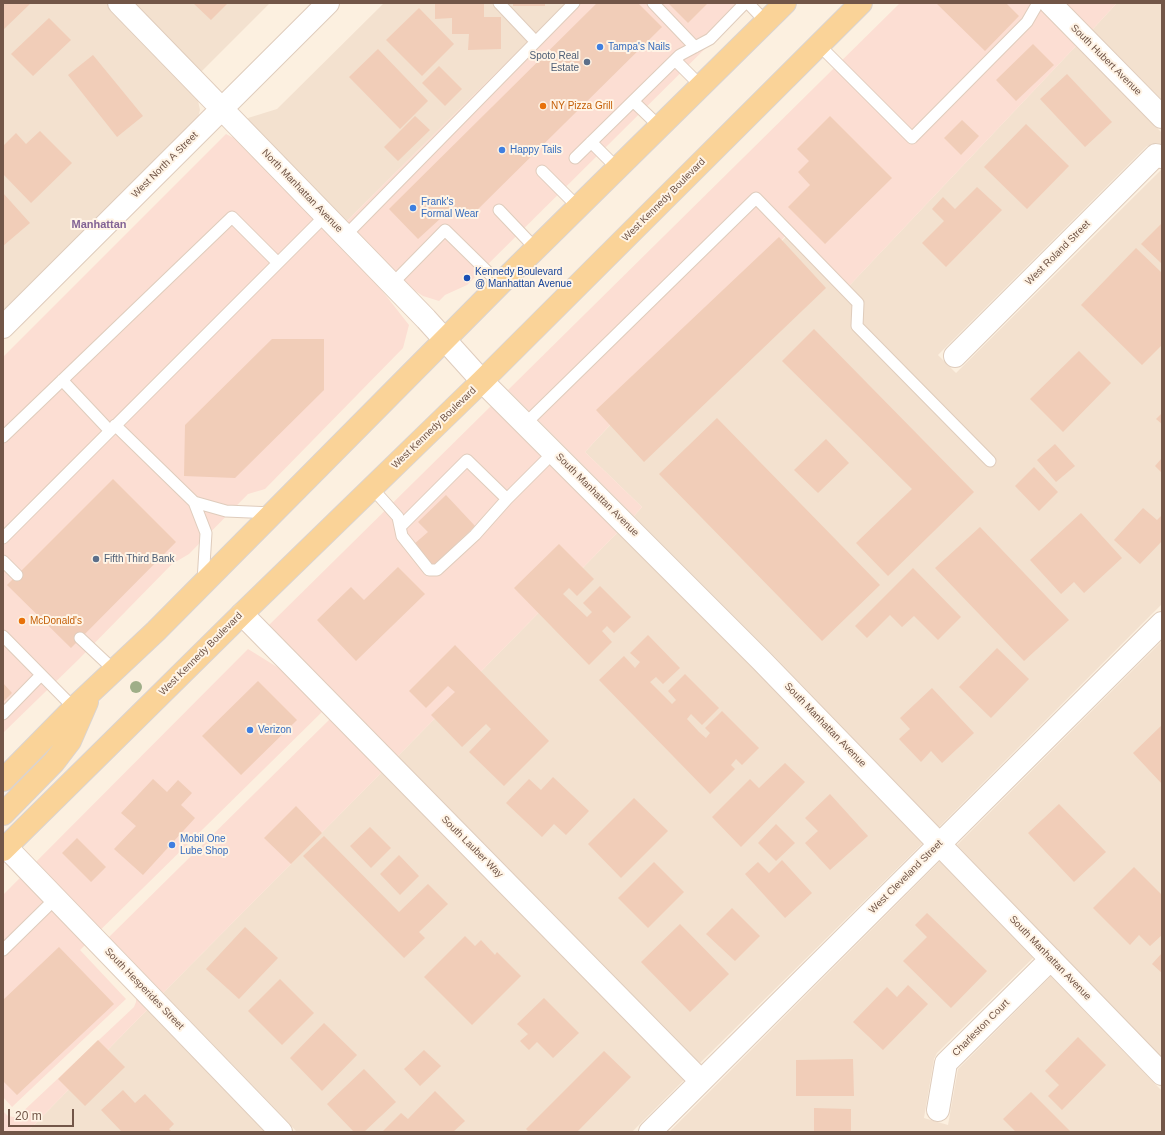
<!DOCTYPE html>
<style>
body{margin:0}
#map{position:relative;width:1165px;height:1135px;overflow:hidden;background:#fcf0e0;font-family:Helvetica,sans-serif}
canvas{display:block}
.frame{position:absolute;inset:0;border:4px solid #725648;pointer-events:none}
.scale{position:absolute;left:8px;top:1109px;width:66px;height:18px;box-sizing:border-box;border:2px solid #725648;border-top:0;padding-left:5px;font-size:12px;line-height:14px;white-space:nowrap;color:#725648;-webkit-text-stroke:3px #fff4e6;paint-order:stroke}
</style>
<div id="map">
<canvas width="1165" height="1135"></canvas>
<div class="frame"></div>
<div class="scale">20 m</div>
</div>
<script>
const g = document.querySelector('canvas').getContext('2d');
g.lineJoin = 'round';
function paint(path, color) { g.fillStyle = color; g.fill(path, 'evenodd'); }
function stroke(path, color, width, dash) { g.strokeStyle = color; g.lineWidth = width; g.lineCap = dash ? 'butt' : 'round'; g.setLineDash(dash || []); g.stroke(path); }
function label(font, color, halo, rows, align = 'center') {
  g.font = font + ' Helvetica,sans-serif'; g.lineWidth = 4; g.setLineDash([]); g.textBaseline = 'middle'; g.strokeStyle = halo; g.fillStyle = color; for (const [text, x, y, turn = 0] of rows) {
    g.save(); g.translate(x, y); g.rotate((+turn || 0) * Math.PI / 180); g.textAlign = isNaN(turn) ? turn : align; if (halo) g.strokeText(text, 0, 0); g.fillText(text, 0, 0); g.restore();
  }
}
const residential = new Path2D(`
 M3 3H107L197 96 200 110 198 118 3 313Z
 M131 3H270L200 73Z
 M384 3H566L346 222 249 122 248 118 277 109Z
 M1117 3H1162V100L1092 30Z
 M1076 46 1162 133V144L1157 143 1147 146 938 355 956 373 1162 169V604L939 827 771 653 634 516 642 507 585 452 792 230 849 286Z
 M618 532 754 669 923 843 700 1063 398 756Z
 M1162 641V1058L957 845Z
 M382 772 684 1080 632 1132H297L163 993Z
 M940 861 1034 957 937 1053 934 1059 924 1118 948 1125 958 1069 1051 976 1162 1091V1132H669Z
 M147 1010 265 1132H27Z`);
const commercial = new Path2D(`
 M566 3H751L467 285 445 295 439 301 423 296 414 290 346 222Z
 M900 3H1034L1076 46 849 286 791 230 585 452 642 507 634 516 508 390Z
 M1066 3H1117L1092 30Z
 M226 134 236 139 369 274 409 325 403 348 265 489 248 494 189 554 172 564 79 659 3 733V357Z
 M491 406 618 532 398 756 269 625Z
 M248 649 290 675 325 709 80 950 126 999 12 1107 3 1097V895Z
 M330 719 382 772 163 993 109 937Z
 M136 998 147 1010 27 1132H3V1111L8 1116 14 1117H17L134 1007 136 1002Z`);
const building = new Path2D(`
 M3 3H31L3 30Z
 M193 3H228L211 20Z
 M435 3H484V17H501V49L468 50 469 34H452V18L435 19Z
 M513 3H545V6H513Z
 M597 3H638L662 27 467 220 454 206 418 239 389 209Z
 M668 3H708L688 23Z
 M936 3H1006L1019 16 985 51Z
 M419 8 454 44 422 76 386 40Z
 M49 18 71 40 33 76 11 54Z
 M1033 44 1054 65 1016 101 996 80Z
 M378 49 428 101 400 129 349 77Z
 M93 55 143 116 117 137 68 75Z
 M439 66 462 89 445 106 422 83Z
 M1067 74 1112 122 1085 147 1040 99Z
 M415 116 430 130 398 161 384 147Z
 M830 116 892 178 825 244 788 207 810 185 798 172 809 161 797 149Z
 M962 120 979 136 961 155 944 138Z
 M1026 124 1069 166 1027 209 984 167Z
 M40 131 72 163 31 203 3 174V146L16 133 26 144Z
 M977 187 1002 210 946 267 922 243 944 221 932 209 943 197 955 209Z
 M3 193 30 223 3 246Z
 M1162 223V264L1141 244Z
 M779 237 826 288 644 462 596 410Z
 M1136 248 1162 273V345L1142 365 1081 305Z
 M814 329 974 492 888 576 856 543 912 489 782 361Z
 M272 339H324V390L235 478 184 476 185 425Z
 M1079 351 1111 383 1063 432 1030 399Z
 M1162 413V424L1156 419Z
 M717 418 880 585 822 641 659 474Z
 M826 439 849 463 818 493 794 470Z
 M1055 444 1075 466 1056 482 1037 460Z
 M1162 458V473L1155 466Z
 M1034 467 1058 492 1039 511 1015 486Z
 M113 479 176 542 71 648 7 585Z
 M446 495 475 526 433 566 413 545 428 532 418 522Z
 M1143 508 1157 520 1162 515V541L1140 564 1114 540Z
 M1081 513 1122 558 1084 593 1074 582 1061 594 1030 560Z
 M980 527 1069 620 1024 661 935 568Z
 M559 544 594 579 577 596 569 588 563 594 587 617 592 612 583 603 600 586 631 617 614 633 607 626 602 631 612 642 589 665 514 588Z
 M398 567 425 594 356 661 317 620 351 587 364 600Z
 M913 568 961 617 938 640 914 616 902 627 890 615 867 638 855 626Z
 M648 635 680 668 663 684 656 677 650 682 672 704 676 700 668 691 685 674 719 708 702 725 691 714 687 719 699 732 706 738 710 733 705 728 722 711 759 748 742 765 736 759 731 765 735 769 710 794 599 680 624 656 635 668 640 662 630 653Z
 M455 645 549 741 504 786 469 752 491 729 486 724 462 747 431 715 455 692 448 686 426 708 409 691Z
 M997 648 1029 679 991 718 959 687Z
 M258 681 297 720 241 775 202 736Z
 M3 683 12 693 3 702Z
 M932 688 974 733 942 763 931 751 921 762 899 739 910 729 900 718Z
 M1162 725V784L1133 753Z
 M785 763 805 782 741 847 712 817 750 779 759 788Z
 M553 777 589 811 566 835 554 824 542 837 506 803 529 779 541 790Z
 M153 779 167 792 178 780 192 793 181 805 195 818 143 875 114 849 136 826 121 813Z
 M830 794 868 836 830 870 805 843 818 831 805 818Z
 M634 798 668 831 621 878 588 844Z
 M1059 804 1106 852 1074 882 1028 833Z
 M296 806 322 833 291 864 264 838Z
 M776 824 795 843 776 861 758 843Z
 M370 827 391 848 371 868 350 846Z
 M324 836 399 912 428 884 448 904 419 932 425 938 404 958 303 856Z
 M77 838 106 867 91 882 62 853Z
 M399 855 419 876 400 895 380 874Z
 M782 860 812 893 785 918 745 874 758 862 769 873Z
 M654 862 684 892 648 928 618 898Z
 M1134 867 1162 895V935L1150 946 1139 935 1130 945 1093 908Z
 M732 908 760 936 735 961 706 934Z
 M927 913 987 971 951 1008 903 961 927 937 915 925Z
 M680 924 729 974 690 1012 641 962Z
 M245 927 278 958 239 999 206 969Z
 M465 936 475 946 481 940 495 955 497 952 521 976 472 1025 424 977Z
 M59 947 114 1004 17 1095 3 1081V1000Z
 M1162 953V973L1152 964Z
 M280 979 314 1013 282 1045 248 1011Z
 M908 985 928 1004 883 1050 853 1022 887 987 897 997Z
 M544 998 579 1033 553 1058 537 1042 529 1050 520 1041 528 1034 517 1024Z
 M324 1023 357 1055 322 1091 290 1058Z
 M1078 1037 1106 1065 1062 1110 1048 1096 1059 1085 1045 1071Z
 M98 1040 125 1067 85 1106 58 1079Z
 M424 1050 441 1066 420 1086 404 1069Z
 M604 1051 631 1077 577 1132H529L526 1129Z
 M853 1059 854 1096H796V1060Z
 M364 1069 396 1102 364 1132H354L327 1104Z
 M123 1090 135 1103 145 1094 174 1124 169 1129 172 1132H122L101 1110Z
 M435 1091 465 1121 453 1132H382L401 1113 408 1119Z
 M1031 1092 1071 1132H1016L1003 1119Z
 M814 1108 851 1109V1132H814Z`);
const service = new Path2D(`
 M499 3 535 41
 M653 3 695 47
 M748 3 766 22
 M819 45 912 138 1027 22 1038 3
 M675 60 701 86
 M633 101 660 127
 M591 142 617 168
 M575 158 680 55 710 39 745 3
 M542 171 578 207
 M499 210 536 249
 M345 236 574 3
 M392 284 445 230 500 284
 M62 380 110 431
 M525 424 756 198 858 303 857 326 990 461
 M115 425 194 502 206 533 203 581
 M3 437 232 217 278 263
 M372 488 398 517 402 536 429 570H437L475 535 507 499 554 452
 M194 502 226 511 273 513
 M400 527 467 460 507 499
 M3 538 325 216
 M3 561 17 575
 M3 636 74 708
 M80 638 114 670
 M3 714 41 675
 M3 950 56 898`);
const minor = new Path2D(`
 M119 3 426 319 482 381 762 661 1162 1074
 M1050 3 1162 117
 M3 327 328 3
 M955 356 1156 155 1162 157
 M242 614 701 1081
 M6 847 281 1132
 M938 1110 946 1063 1051 959
 M650 1132 1162 623`);
const primary = new Path2D(`
 M3 780 74 708 156 631 500 284 785 3
 M3 814 54 762 70 741 87 702
 M3 850 242 614 482 381 861 3`);
const trees = [
 [136,687]
];
const markers = [
 [600,47,4,"#3f7fe0"],
 [587,62,4,"#5c6f8a"],
 [543,106,4,"#e8710a"],
 [502,150,4,"#3f7fe0"],
 [413,208,4,"#3f7fe0"],
 [467,278,4,"#1a4fb4"],
 [96,559,4,"#5c6f8a"],
 [22,621,4,"#e8710a"],
 [250,730,4,"#3f7fe0"],
 [172,845,4,"#3f7fe0"]
];
const shopNames = [
 ["Tampa's Nails",608,47],
 ["Happy Tails",510,150],
 ["Frank's",421,202],
 ["Formal Wear",421,214],
 ["Verizon",258,730],
 ["Mobil One",180,839],
 ["Lube Shop",180,851]
];
const serviceNames = [
 ["Spoto Real",579,56],
 ["Estate",579,68],
 ["Fifth Third Bank",104,559,"left"]
];
const streetNames = [
 ["South Hubert Avenue",1106,60,45],
 ["West North A Street",165,165,-45],
 ["North Manhattan Avenue",302,191,46],
 ["West Kennedy Boulevard",664,200,-45],
 ["West Roland Street",1058,253,-45],
 ["West Kennedy Boulevard",434,428,-44],
 ["South Manhattan Avenue",597,495,45],
 ["West Kennedy Boulevard",201,654,-45],
 ["South Manhattan Avenue",825,725,46],
 ["South Lauber Way",472,847,45],
 ["West Cleveland Street",906,877,-45],
 ["South Manhattan Avenue",1050,958,46],
 ["South Hesperides Street",144,989,46],
 ["Charleston Court",981,1028,-45]
];
const foodNames = [
 ["NY Pizza Grill",551,106],
 ["McDonald's",30,621]
];
const transitNames = [
 ["Kennedy Boulevard",475,272],
 ["@ Manhattan Avenue",475,284]
];
const neighbourhoodNames = [
 ["Manhattan",99,225]
];
paint(residential, '#f3e1cf');
paint(commercial, '#fcded3');
paint(building, '#f1cdb8');
stroke(service, '#dfccbc', 13);
stroke(minor, '#dfccbc', 24);
stroke(primary, '#dad3cf', 24);
stroke(service, '#fff', 11);
stroke(minor, '#fff', 22);
stroke(primary, '#fad398', 22);
g.fillStyle = '#9fae88';
for (const [x, y] of trees) { g.beginPath(); g.arc(x, y, 6, 0, 2 * Math.PI); g.fill(); }
for (const [x, y, r, color] of markers) { const dot = new Path2D(); dot.arc(x, y, r, 0, 2 * Math.PI); g.fillStyle = color; g.fill(dot); stroke(dot, '#fff4e6', 1.5); }
label('10px', '#366cbe', '#fff4e6', shopNames, 'left');
label('10px', '#4e5e75', '#fff4e6', serviceNames, 'right');
label('10px', '#725648', '#fff4e6', streetNames);
label('10px', '#c56008', '#fff4e6', foodNames, 'left');
label('10px', '#164399', '#fff4e6', transitNames, 'left');
label('bold 11px', '#836395', '#fff4e6', neighbourhoodNames);
</script>
